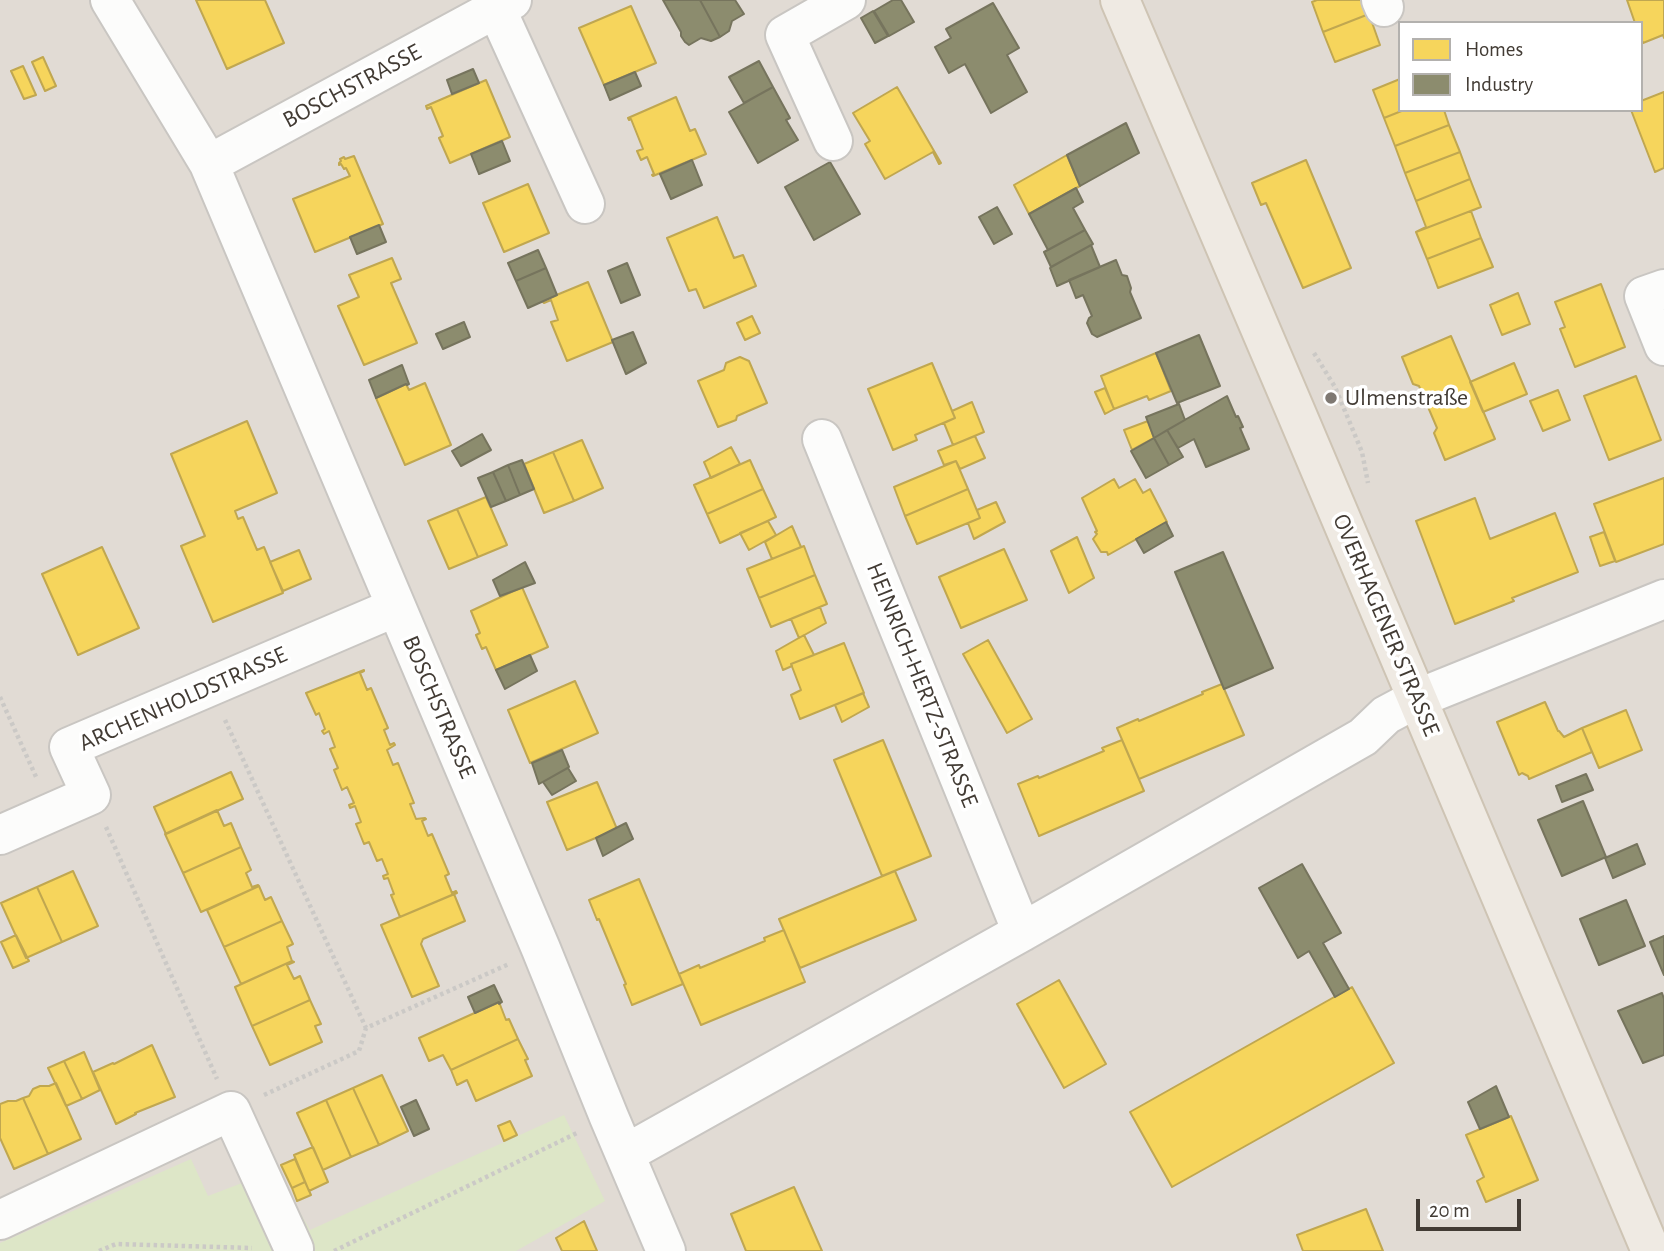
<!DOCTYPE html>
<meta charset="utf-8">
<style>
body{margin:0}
#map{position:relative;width:1664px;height:1251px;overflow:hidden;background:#edeae6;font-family:"Alegreya Sans",sans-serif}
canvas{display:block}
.legend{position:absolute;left:1398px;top:21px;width:245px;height:91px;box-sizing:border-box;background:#fff;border:2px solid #b3b1ae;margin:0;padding:9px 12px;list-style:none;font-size:21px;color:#423b34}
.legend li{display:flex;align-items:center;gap:14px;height:35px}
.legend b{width:35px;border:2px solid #b3b1ae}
.scale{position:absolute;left:1416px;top:1199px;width:105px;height:32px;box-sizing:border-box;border:4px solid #423b34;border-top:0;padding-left:9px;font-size:21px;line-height:24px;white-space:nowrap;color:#423b34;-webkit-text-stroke:5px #fff;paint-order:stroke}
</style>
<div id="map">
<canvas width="1664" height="1251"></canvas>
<ul class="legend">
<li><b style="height:19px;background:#f6d55c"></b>Homes</li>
<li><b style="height:19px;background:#8c8c6e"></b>Industry</li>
</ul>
<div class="scale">20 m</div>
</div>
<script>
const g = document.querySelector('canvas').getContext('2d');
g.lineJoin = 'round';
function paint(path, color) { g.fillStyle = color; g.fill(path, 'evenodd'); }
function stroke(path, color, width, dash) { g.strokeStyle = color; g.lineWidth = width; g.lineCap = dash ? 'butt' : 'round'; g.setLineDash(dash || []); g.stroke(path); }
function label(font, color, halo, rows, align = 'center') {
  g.font = font + ' "Alegreya Sans",sans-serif'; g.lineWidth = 7; g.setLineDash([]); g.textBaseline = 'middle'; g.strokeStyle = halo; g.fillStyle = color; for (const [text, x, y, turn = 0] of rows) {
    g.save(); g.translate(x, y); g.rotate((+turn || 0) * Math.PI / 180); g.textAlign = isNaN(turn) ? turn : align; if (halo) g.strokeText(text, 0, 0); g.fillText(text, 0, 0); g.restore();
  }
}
const residential = new Path2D(`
 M0 0H1664V1251H0ZM1400 23H1641V110H1400Z`);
const green = new Path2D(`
 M564 1115 605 1201 516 1251H0V1243L191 1159 208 1196 276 1170 310 1230Z`);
const homes = new Path2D(`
 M196 0H265L284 43 227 69Z
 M1317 0H1363L1369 14 1323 32 1312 2Z
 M1627 0H1664V38L1663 35 1643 43 1641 38V23H1635Z
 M631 6 656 63 604 85 579 28Z
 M1369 14 1380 45 1335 62 1323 32Z
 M43 57 56 86 45 91 32 62Z
 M23 66 36 95 24 99 11 71Z
 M1400 79V110H1404L1384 118 1373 90Z
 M486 80 510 137 450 163 439 138 443 136 431 107 427 109 426 106Z
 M897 87 941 163 939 164 933 152 885 179 865 144 870 141 853 113Z
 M1664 92V168L1655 172 1631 110H1641V101Z
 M676 97 690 131 695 129 706 154 653 176 652 175 654 174 647 157 641 160 637 151 643 149 631 119 629 120 628 118Z
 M1404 110H1444L1449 125 1395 146 1384 118Z
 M1449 125 1460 152 1405 173 1395 146Z
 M1460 152 1470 179 1416 201 1405 173Z
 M1067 155 1080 186 1029 214 1014 185Z
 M354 156 383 224 315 252 293 199 350 176 346 168 344 169 341 164 339 165V163L341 161 340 159 344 157 345 159Z
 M1306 160 1351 268 1303 288 1266 203 1261 205 1252 183Z
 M1470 179 1481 207 1416 232 1426 227 1416 201Z
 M528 184 549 233 504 252 483 203Z
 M1481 207 1471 211 1481 238 1427 259 1416 232Z
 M717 217 734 258 743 255 756 286 704 308 696 289 689 291 667 238Z
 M1481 238 1493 267 1438 288 1427 259Z
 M392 258 401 279 391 283 417 343 364 365 338 306 359 297 349 275Z
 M588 282 613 342 567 361 551 322 558 320 551 300 544 303 542 301Z
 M1601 284 1625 347 1575 367 1560 329 1565 327 1555 302Z
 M1518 293 1530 324 1502 335 1490 305Z
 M752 316 760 333 745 340 737 323Z
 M1451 336 1495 439 1445 460 1434 433 1437 428 1419 386 1413 384 1402 357Z
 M1156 353 1171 391 1149 400 1147 396 1114 409 1101 376Z
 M740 357 749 361 767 403 737 416 736 420 718 427 698 381 724 370 726 363Z
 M932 363 955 418 915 435 917 440 893 450 868 389Z
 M1514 363 1527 394 1483 412 1470 382Z
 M1636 376 1661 440 1609 460 1584 396Z
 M425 383 451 445 405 465 376 398 406 384 409 390Z
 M1105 388 1114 409 1105 414 1095 392Z
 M1558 390 1570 420 1543 431 1530 401Z
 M972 402 984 432 953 445 944 423 955 418 952 411Z
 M247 421 277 493 235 511 238 519 243 517 257 550 264 547 283 593 213 622 181 546 205 536 171 454Z
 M1148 421 1154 438 1132 450 1124 430Z
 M975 436 985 458 960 469 956 461 944 465 938 451Z
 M582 440 603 488 574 501 553 452Z
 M731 447 740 464 711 478 704 462Z
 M553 452 574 501 544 513 524 464Z
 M750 460 763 489 707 514 694 485Z
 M956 461 968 489 905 516 894 487Z
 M1664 478V544L1616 562 1594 504Z
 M1114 479 1119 488 1135 479 1143 493 1150 489 1167 522 1108 555 1107 552H1101L1093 539 1097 534 1095 532 1097 531 1082 498Z
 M763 489 776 517 720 543 707 514Z
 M968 489 980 518 917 544 905 516Z
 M486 497 507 545 478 557 457 509Z
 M1475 498 1490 539 1555 513 1578 572 1512 598 1514 601 1455 624 1416 521Z
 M996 502 1005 522 974 539 968 523 980 518 977 510Z
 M457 509 478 557 449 569 428 521Z
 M768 521 776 535 749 550 740 533Z
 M792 526 801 547 772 559 765 542Z
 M1604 532 1615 561 1600 566 1590 537Z
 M1077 537 1094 578 1069 593 1051 551Z
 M804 546 815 575 759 598 747 569Z
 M102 547 139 628 78 655 42 574Z
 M1004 549 1027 600 961 628 939 577Z
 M299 550 311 579 283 591 270 562Z
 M815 575 827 604 771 627 759 598Z
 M522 587 548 647 496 670 486 647 482 649 476 635 480 633 471 611Z
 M820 607 826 623 799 638 791 619Z
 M804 635 814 655 791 664 792 666 783 670 776 651Z
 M988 640 1032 719 1007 733 963 654Z
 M844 643 864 693 800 719 791 695 801 690 791 664Z
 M364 670V671L360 673 367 690 371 688 388 728 384 730 390 745 394 743 395 745 387 750 393 765 398 763 414 803 410 804 416 819 425 818 426 819 422 821 428 836 432 834 449 874 445 876 452 893 456 891 457 893 400 917 391 895 394 894 388 878 384 879 383 876 388 874 382 859 377 861 369 842 364 844 356 824 361 822 355 806 350 808 349 805 354 803 347 787 342 790 334 770 338 768 330 749 335 747 329 731 324 734 322 731 325 729 319 713 316 715 306 693Z
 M575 681 598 733 530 763 508 710Z
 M1222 684 1244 735 1139 779 1117 728 1138 719 1139 721 1203 694 1202 692Z
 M863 693 869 707 842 722 835 705Z
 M1545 702 1558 731H1559L1564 737 1582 728 1592 752 1529 779 1528 776 1522 773 1519 775 1497 722Z
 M1626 710 1642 750 1599 768 1582 728Z
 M883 740 931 856 882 876 834 760Z
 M1122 740 1144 791 1039 836 1018 784 1038 776 1039 778 1104 751 1102 748Z
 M231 772 243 799 166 834 154 807Z
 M597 782 617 829 567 850 547 802Z
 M217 810 224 826 231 823 241 847 183 873 165 834Z
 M241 847 251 870 246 873 252 887 258 885 259 886 201 912 183 873Z
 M73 871 98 926 62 942 37 887Z
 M895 871 916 920 800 968 779 919Z
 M639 879 683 984 632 1005 624 985 626 984 599 919 597 920 589 900Z
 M259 886 265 900 271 897 282 921 224 947 207 910Z
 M37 887 62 942 26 958 1 903Z
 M454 894 465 921 423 939 421 944 439 986 412 997 381 925Z
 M282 921 293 944 287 947 292 961 241 984 224 947Z
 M784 930 805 982 701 1025 679 974 699 965 700 968 765 941 764 938Z
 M16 935 29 961 13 968 1 942Z
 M292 961 294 962 287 965 294 979 300 976 310 1000 252 1026 235 987Z
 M1059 980 1106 1064 1064 1088 1017 1004Z
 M1352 987 1394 1063 1172 1187 1130 1112Z
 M310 1000 321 1024 315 1026 322 1042 270 1065 252 1026Z
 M499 1002 506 1020 509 1019 518 1039 451 1070 443 1055 429 1061 419 1038Z
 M518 1039 528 1059 525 1060 532 1076 476 1101 467 1080 457 1085 451 1070Z
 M152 1045 175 1097 135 1113 136 1114 116 1124 93 1072 113 1063 114 1064Z
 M84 1052 100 1090 82 1099 64 1061Z
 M64 1061 82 1099 66 1106 48 1068Z
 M382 1075 408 1131 379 1145 353 1088Z
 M56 1083 81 1139 48 1154 23 1098 29 1096 33 1089 40 1086H49Z
 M353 1088 379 1145 351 1157 326 1100Z
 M23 1098 48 1154 14 1169 0 1138V1104L8 1101H16Z
 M326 1100 351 1157 323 1170 297 1113Z
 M1511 1116 1538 1180 1486 1202 1477 1181 1484 1177 1466 1135Z
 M510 1121 517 1135 504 1141 498 1126Z
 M313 1147 328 1182 309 1191 294 1155Z
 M295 1159 305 1182 292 1188 281 1165Z
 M305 1182 311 1195 297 1201 292 1188Z
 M794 1187 822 1251H746L731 1214Z
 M1366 1209 1383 1251H1303L1297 1235Z
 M584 1221 597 1251H562L556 1238Z`);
const industry = new Path2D(`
 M663 0H700L720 37 711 41 701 38 689 45 685 42 681 36V32Z
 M700 0H735L744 14 732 21 729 31 720 37Z
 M893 0H901L914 22 889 36 874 11Z
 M993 3 1019 48 1007 55 1027 92 991 113 965 64 949 73 935 47 951 38 946 29Z
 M873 11 888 36 875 43 861 18Z
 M759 61 773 87 744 103 729 77Z
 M473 69 479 83 452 94 447 80Z
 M635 72 641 86 610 100 604 85Z
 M773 87 790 118 786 120 798 140 758 163 729 112Z
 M1126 123 1139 153 1080 186 1067 155Z
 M502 141 510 161 479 174 471 154Z
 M692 160 702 185 671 199 660 174Z
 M830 162 860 214 814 240 785 187Z
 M1076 188 1083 202 1073 208 1085 230 1048 250 1029 214Z
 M997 207 1012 234 994 244 979 217Z
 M379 225 386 242 357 254 350 237Z
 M1085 230 1093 244 1051 267 1044 252Z
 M1091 245 1100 267 1057 286 1050 268Z
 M538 250 546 268 516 281 508 263Z
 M1116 260 1122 275 1127 276 1131 288 1130 292 1141 318 1097 337 1092 334 1087 323 1089 318 1092 316 1083 295 1076 298 1069 280Z
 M627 263 640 295 621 303 608 271Z
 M546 268 557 295 528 308 516 281Z
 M464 322 470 337 443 349 436 334Z
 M633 332 646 363 626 374 612 340Z
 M1199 335 1220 386 1177 403 1156 353Z
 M402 365 409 384 407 385 406 384 376 398 369 380Z
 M1227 396 1236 417 1238 416 1243 427 1240 428 1249 449 1206 467 1194 439 1178 448 1167 430Z
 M1179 404 1185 420 1154 438 1146 417Z
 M1167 430 1183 457 1169 465 1154 438Z
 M482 434 491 450 461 466 452 451Z
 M1154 438 1169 465 1146 478 1131 451Z
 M522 460 534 489 520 495 508 465Z
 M508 465 520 495 506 501 493 472Z
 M493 472 506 501 491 507 478 478Z
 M1166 522 1173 536 1144 553 1136 539Z
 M1223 552 1273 668 1224 689 1175 572Z
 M525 562 535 583 500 596 493 580Z
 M530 655 537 671 505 689 496 670Z
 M562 750 569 767 539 784 532 763Z
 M568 768 576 781 552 795 543 782Z
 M1586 774 1593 790 1562 802 1556 786Z
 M1583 801 1606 857 1562 876 1538 820Z
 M626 823 633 839 603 856 596 838Z
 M1637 844 1645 864 1613 878 1605 858Z
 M1302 864 1341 933 1323 943 1349 989 1335 997 1309 951 1298 958 1259 888Z
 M1626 900 1645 946 1599 965 1580 919Z
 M1664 936V975L1650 942Z
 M494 985 502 1002 499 1004V1002L475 1013 468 997Z
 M1662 993 1664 999V1055L1643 1063 1618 1011Z
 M1496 1086 1509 1117 1480 1129 1468 1102Z
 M416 1100 429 1129 414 1136 401 1107Z`);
const path = new Path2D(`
 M1314 353 1335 387 1362 452 1368 483
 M0 697 37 779
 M225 720 366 1028
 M106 827 217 1079
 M264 1095 359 1051 366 1028 509 964
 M99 1251 116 1244 252 1248
 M334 1251 577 1133`);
const minor = new Path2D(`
 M110 0 209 164 541 949 609 1117 666 1251
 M1381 0 1384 7
 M496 8 585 204
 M833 141 785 35 846 0
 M209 164 512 0
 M1664 289 1644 296 1664 346
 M822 439 1022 932
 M0 835 91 795 69 747 396 607
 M625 1154 1022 932 1363 737 1386 715 1416 699 1664 599
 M0 1220 231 1111 294 1249`);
const major = new Path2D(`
 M1120 0 1295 410 1651 1251`);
const markers = [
 [1331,398,7,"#7e7872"]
];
const streetNames = [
 ["BOSCHSTRASSE",352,86,-28],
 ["OVERHAGENER STRASSE",1386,625,67],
 ["HEINRICH-HERTZ-STRASSE",922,685,68],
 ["ARCHENHOLDSTRASSE",183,699,-24],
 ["BOSCHSTRASSE",439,707,67]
];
const poiNames = [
 ["Ulmenstraße",1345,398]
];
paint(residential, '#e1dbd4');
paint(green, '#dde6c7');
paint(homes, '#f6d55c');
stroke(homes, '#c0a750', 2);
paint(industry, '#8c8c6e');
stroke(industry, '#76745d', 2);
stroke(minor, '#c9c6c2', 42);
stroke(major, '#cec4b4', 42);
stroke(path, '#cbc9c6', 4.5, [3.5, 3.5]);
stroke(minor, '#fcfcfb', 38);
stroke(major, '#efeae3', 38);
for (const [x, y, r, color] of markers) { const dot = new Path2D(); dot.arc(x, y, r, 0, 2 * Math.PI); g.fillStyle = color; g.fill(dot); stroke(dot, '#fff', 2.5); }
label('24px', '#423b34', '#fff', streetNames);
label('24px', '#423b34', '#fff', poiNames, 'left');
</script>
